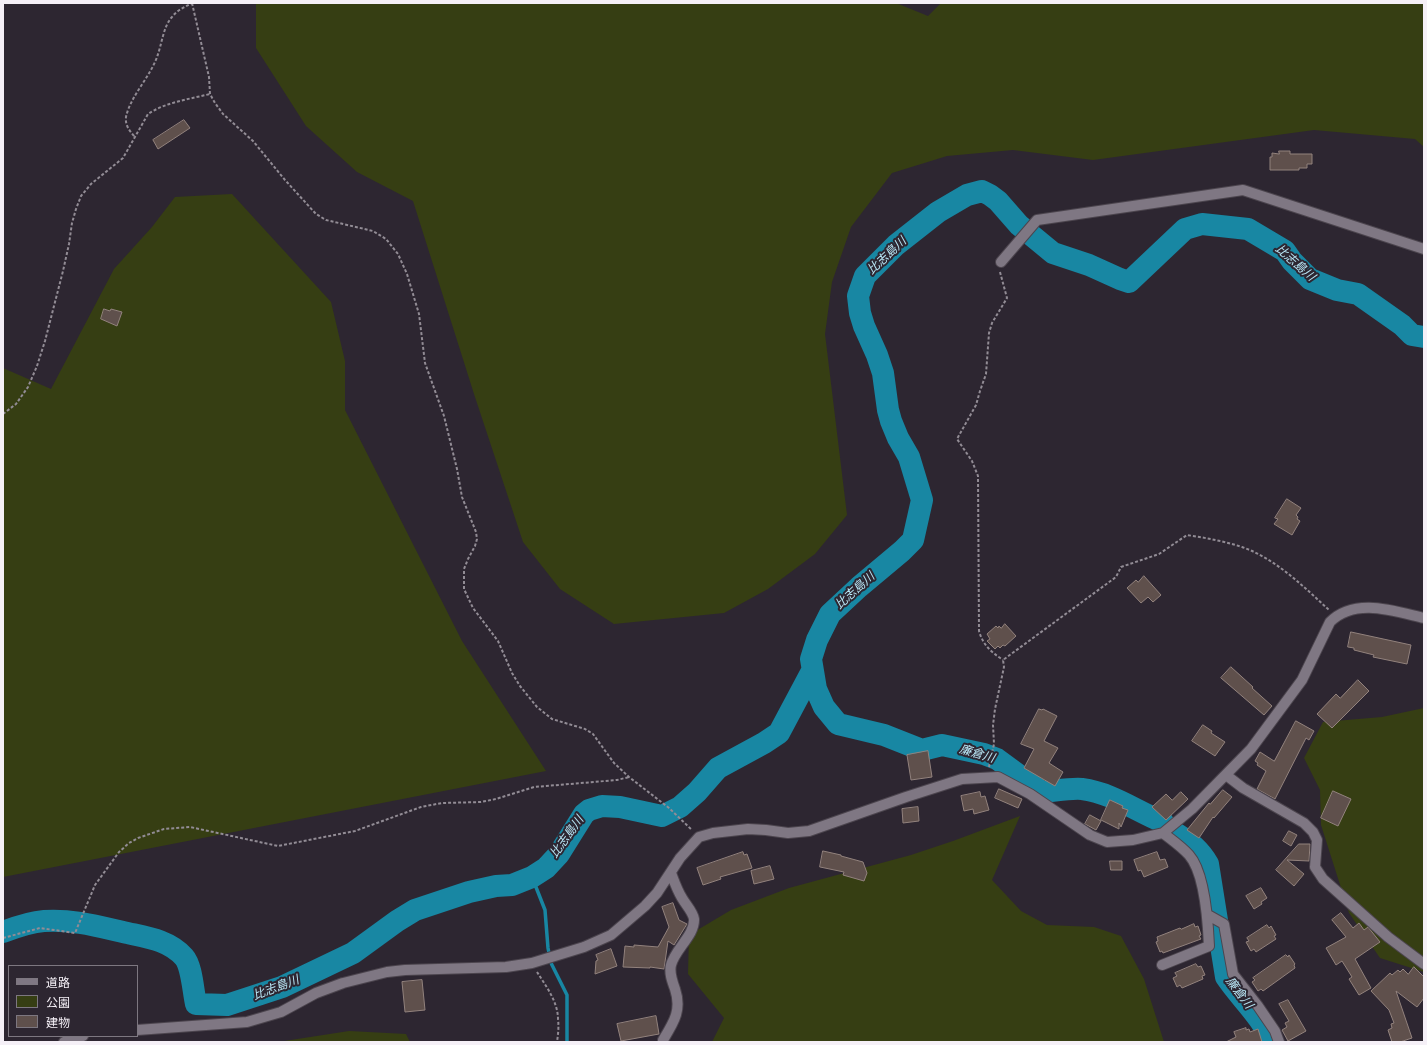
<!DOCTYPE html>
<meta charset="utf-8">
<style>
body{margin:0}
#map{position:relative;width:1427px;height:1045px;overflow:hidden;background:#2d2631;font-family:"PT Serif","Noto Sans JP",serif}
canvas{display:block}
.frame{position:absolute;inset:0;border:4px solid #f5f0f7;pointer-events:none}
.legend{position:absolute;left:8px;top:965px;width:130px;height:72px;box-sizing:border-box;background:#2d2631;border:1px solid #7d7780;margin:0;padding:5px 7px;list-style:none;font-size:12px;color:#f5f0f7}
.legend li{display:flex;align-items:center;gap:8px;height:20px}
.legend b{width:20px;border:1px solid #7d7780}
</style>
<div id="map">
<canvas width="1427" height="1045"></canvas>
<div class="frame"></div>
<ul class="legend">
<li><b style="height:5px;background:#7f7783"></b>道路</li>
<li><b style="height:11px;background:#363e13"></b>公園</li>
<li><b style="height:11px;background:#5f504c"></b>建物</li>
</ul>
</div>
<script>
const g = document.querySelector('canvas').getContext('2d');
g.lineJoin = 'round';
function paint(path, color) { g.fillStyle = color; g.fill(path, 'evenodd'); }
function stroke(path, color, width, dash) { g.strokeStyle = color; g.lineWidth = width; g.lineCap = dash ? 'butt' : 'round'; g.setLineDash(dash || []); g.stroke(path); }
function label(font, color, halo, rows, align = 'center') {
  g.font = font + ' "PT Serif","Noto Sans JP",serif'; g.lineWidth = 4; g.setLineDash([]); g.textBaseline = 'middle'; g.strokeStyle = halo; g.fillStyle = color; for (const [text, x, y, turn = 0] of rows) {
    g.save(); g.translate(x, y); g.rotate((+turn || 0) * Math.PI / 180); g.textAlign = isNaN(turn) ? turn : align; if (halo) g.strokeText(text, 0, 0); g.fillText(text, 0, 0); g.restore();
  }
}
const green = new Path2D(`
 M256 3H896L928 16 941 3H1424V147L1415 139 1314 130 1093 160 1013 150 947 156 892 173 851 227 832 282 825 334 847 515 815 554 768 589 724 613 614 624 560 589 523 542 474 394 413 201 357 172 306 126 256 48Z
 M232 194 331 302 345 361V410L462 641 546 771 3 877V368L51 389 114 269 152 227 175 197Z
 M1424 708V972L1380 958 1349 913 1321 825 1320 790 1304 758 1323 722 1382 717Z
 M1020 816 992 880 1021 911 1047 925 1094 927 1121 936 1144 979 1164 1042H712L724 1018 688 974 689 935 731 910 789 888 911 855 953 841Z
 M349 1031 406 1034 410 1042H278Z`);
const stream = new Path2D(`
 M532 877 545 910 548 948 551 963 567 995V1042`);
const river = new Path2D(`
 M1163 822C1136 811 1112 793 1082 789 1070 788 1055 791 1042 792L997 759 984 754 942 745 922 750 884 735 838 724 824 707 816 689 811 659 817 640 830 614 859 587 902 551 913 540 922 500 909 457 898 438 891 421 888 410 883 373 877 355 864 326 860 313 858 296 865 276 896 245 938 212 967 195 982 191 990 195 998 201 1019 225 1053 253 1089 265 1120 279 1129 282 1185 229 1202 224 1248 229 1285 251 1292 261 1310 279 1337 290 1358 294 1402 325 1412 335 1424 337
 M1177 834C1191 843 1200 850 1208 864L1226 977C1240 998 1262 1017 1272 1042
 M3 932C16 927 30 922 44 921 71 919 97 926 123 932 144 937 168 939 184 957 192 966 193 991 196 1004L227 1005 282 987 353 953 397 921 415 910 469 892 496 886 512 885 532 877 546 868 559 854 584 814 589 810 602 806 620 807 662 816 680 807 697 792 718 768 764 743 779 733 812 671`);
const building = new Path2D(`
 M184 120 190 128 158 149 153 140Z
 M1279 151H1290V154H1312V164H1307V168H1299V170H1270V157H1272V153L1279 154Z
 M104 309 110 311 111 309 122 312 117 326 101 319Z
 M1287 499 1301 508 1296 515 1298 517 1297 519 1300 521 1292 535 1274 524 1278 519 1275 518Z
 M1144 576 1161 595 1153 602 1148 597 1141 603 1127 588 1136 580 1138 582Z
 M1005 624 1016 636 1005 646 1003 645 1000 648 998 646 995 649 987 641 990 639 987 634 996 626 998 628 999 626 1001 628Z
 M1351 632 1411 645 1407 664 1373 657 1374 655 1354 650V648L1348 647Z
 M1231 667 1253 687 1252 688 1272 706 1264 715 1221 678Z
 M1358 680 1369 691 1332 728 1317 714 1336 694 1340 698Z
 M1039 709 1042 710 1043 709 1057 716 1044 741 1058 748 1049 763 1063 772 1055 786 1024 768 1034 749 1021 744Z
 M1296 721 1314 731 1309 740 1306 738 1275 799 1257 789 1266 771 1257 765 1258 763 1255 761 1260 752 1274 761Z
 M1203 725 1212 731 1211 733 1225 742 1215 756 1192 741Z
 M928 751 932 777 911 780 907 755Z
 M999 789 1022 799 1018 808 995 798Z
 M1223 790 1232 797 1214 818 1213 817 1199 838 1187 830 1209 803 1210 804Z
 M1333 791 1351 799 1338 826 1321 818Z
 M980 792 981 797 985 796 989 810 974 814 973 809 964 811 961 796Z
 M1181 792 1188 799 1166 820 1152 807 1166 794 1172 800Z
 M1110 800 1123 806 1122 808 1128 810 1121 827 1119 823V829L1101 820Z
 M918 807 919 821 903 823 902 809Z
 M1090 815 1101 821 1096 830 1085 824Z
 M1289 831 1297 835 1291 846 1283 841Z
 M1299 844H1310L1309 861 1287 860 1304 874 1294 886 1276 870Z
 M823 851 841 855V856L863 862 867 873 864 881 843 875 844 872 820 867Z
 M743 852 744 855 747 854 752 868 720 877 721 879 703 885 697 868Z
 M1157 852 1160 860 1165 859 1168 867 1144 877 1141 870 1138 871 1134 860Z
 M1110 861H1122V870H1111Z
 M770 866 774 879 754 884 751 871Z
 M1261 888 1267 898 1261 902 1262 904 1254 909 1246 896Z
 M673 903 679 920 687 924 674 945 668 941 664 969 650 967V968L623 967 625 946 634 947V945L658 947 669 927 662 907Z
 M1341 913 1353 928 1359 923 1364 930 1368 927 1380 942 1355 959 1371 988 1359 995 1349 979 1352 977 1342 961 1336 965 1326 948 1346 937 1332 920Z
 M1194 924 1195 927 1198 926 1201 935 1199 936 1201 939 1163 953 1162 951 1160 952 1156 942 1158 941 1157 937 1180 928 1181 929Z
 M1267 925 1269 928 1271 926 1276 935 1274 936 1276 939 1256 952 1254 949 1251 951 1246 942 1249 941 1247 938Z
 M611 949 617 966 595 974 596 961 598 960 596 955Z
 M1286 955 1288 957 1289 955 1295 964 1294 965 1295 968 1263 991 1261 989 1258 991 1252 982 1255 980 1253 978Z
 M1196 964 1198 967 1201 966 1205 975 1202 976 1203 979 1182 988 1180 985 1177 987 1173 978 1177 976 1175 973Z
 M1414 967 1424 977V998L1417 1007 1396 991 1412 1038 1400 1042H1392L1388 1030 1392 1028 1391 1024 1394 1023 1389 1010 1371 991 1390 973 1392 975 1398 970 1400 972 1403 969 1408 974Z
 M422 980 425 1010 405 1012 402 982Z
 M1288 1000 1306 1031 1288 1041 1282 1030 1287 1027 1285 1023 1289 1021 1279 1004Z
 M656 1016 659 1034 621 1041 617 1024Z
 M1246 1028V1030L1249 1029 1250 1032 1258 1029 1262 1042H1226L1236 1037 1234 1032Z`);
const path = new Path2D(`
 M192 3 209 77 210 94 215 103 223 114 253 141 285 180 316 214 326 220 373 231 386 239 398 254 407 274 419 314 425 363 444 416 457 469 462 497 476 532 477 539 475 546 468 559 464 569V589L473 608 498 641 512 673 520 686 537 707 552 719 585 729 593 734 614 763 629 777 669 808 692 830
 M134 136C129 130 125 125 126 117 130 97 150 77 157 57 162 44 163 27 172 17 177 10 185 7 192 3
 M1000 272 1007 298 992 323 989 333 986 374 980 391 976 405 957 439 972 461 978 476 979 631C983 645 991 652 1003 660
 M3 414 16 404 28 387 37 366 45 341 63 271 69 244 72 223 76 209 81 196 91 184 123 158 148 114C166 102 190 99 210 94
 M989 767 994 744 993 725 995 709 1004 667 1003 660 1116 577 1121 567 1159 554 1187 535C1206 538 1224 541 1242 547 1276 559 1303 586 1329 610
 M3 938 40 928 75 933 95 885 119 852 129 843 138 838 164 829 190 827 278 846 355 831 421 807 442 803 481 802 496 799 534 787 617 780 629 777
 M537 972C546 986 558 1002 558 1019 559 1027 558 1035 557 1042`);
const street = new Path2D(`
 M1001 262 1037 220 1243 190 1424 249
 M1226 775 1243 788 1304 823 1313 832 1317 840 1315 867 1323 879 1388 937 1424 964
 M1208 915 1224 924 1233 974 1258 1006 1275 1031 1279 1042
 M1162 965 1209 946C1208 923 1205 873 1189 855 1182 847 1172 840 1163 833
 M137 1030 247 1022 281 1012 316 993 343 983 387 972 405 970 506 967 532 963 584 947 611 935 645 906 657 893 680 858 699 837 713 833 748 829 766 830 788 833 809 831 906 797 962 779 998 777 1030 794 1090 835 1107 842 1133 840 1163 833 1192 809 1251 749 1302 680 1330 622C1355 597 1394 611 1424 618
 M64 1042 83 1036
 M663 1042V1040C674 1022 682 1010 675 989 672 981 669 973 671 965 675 949 695 935 694 919 693 912 686 905 682 898 677 890 674 881 671 873`);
const waterNames = [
 ["比志島川",887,256,-43],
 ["比志島川",1295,263,41],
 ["比志島川",855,591,-42],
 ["廉倉川",977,754,16],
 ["比志島川",567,837,-54],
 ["比志島川",276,988,-21],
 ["廉倉川",1239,993,53]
];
paint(green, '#363e13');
stroke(stream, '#1887a3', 3.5);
stroke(river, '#1887a3', 22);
paint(building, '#5f504c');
stroke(building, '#92827d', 1);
stroke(street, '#4c454e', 12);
stroke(path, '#928c95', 2, [3, 2]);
stroke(street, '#7f7783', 10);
label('italic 12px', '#bae8f7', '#2d2631', waterNames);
</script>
